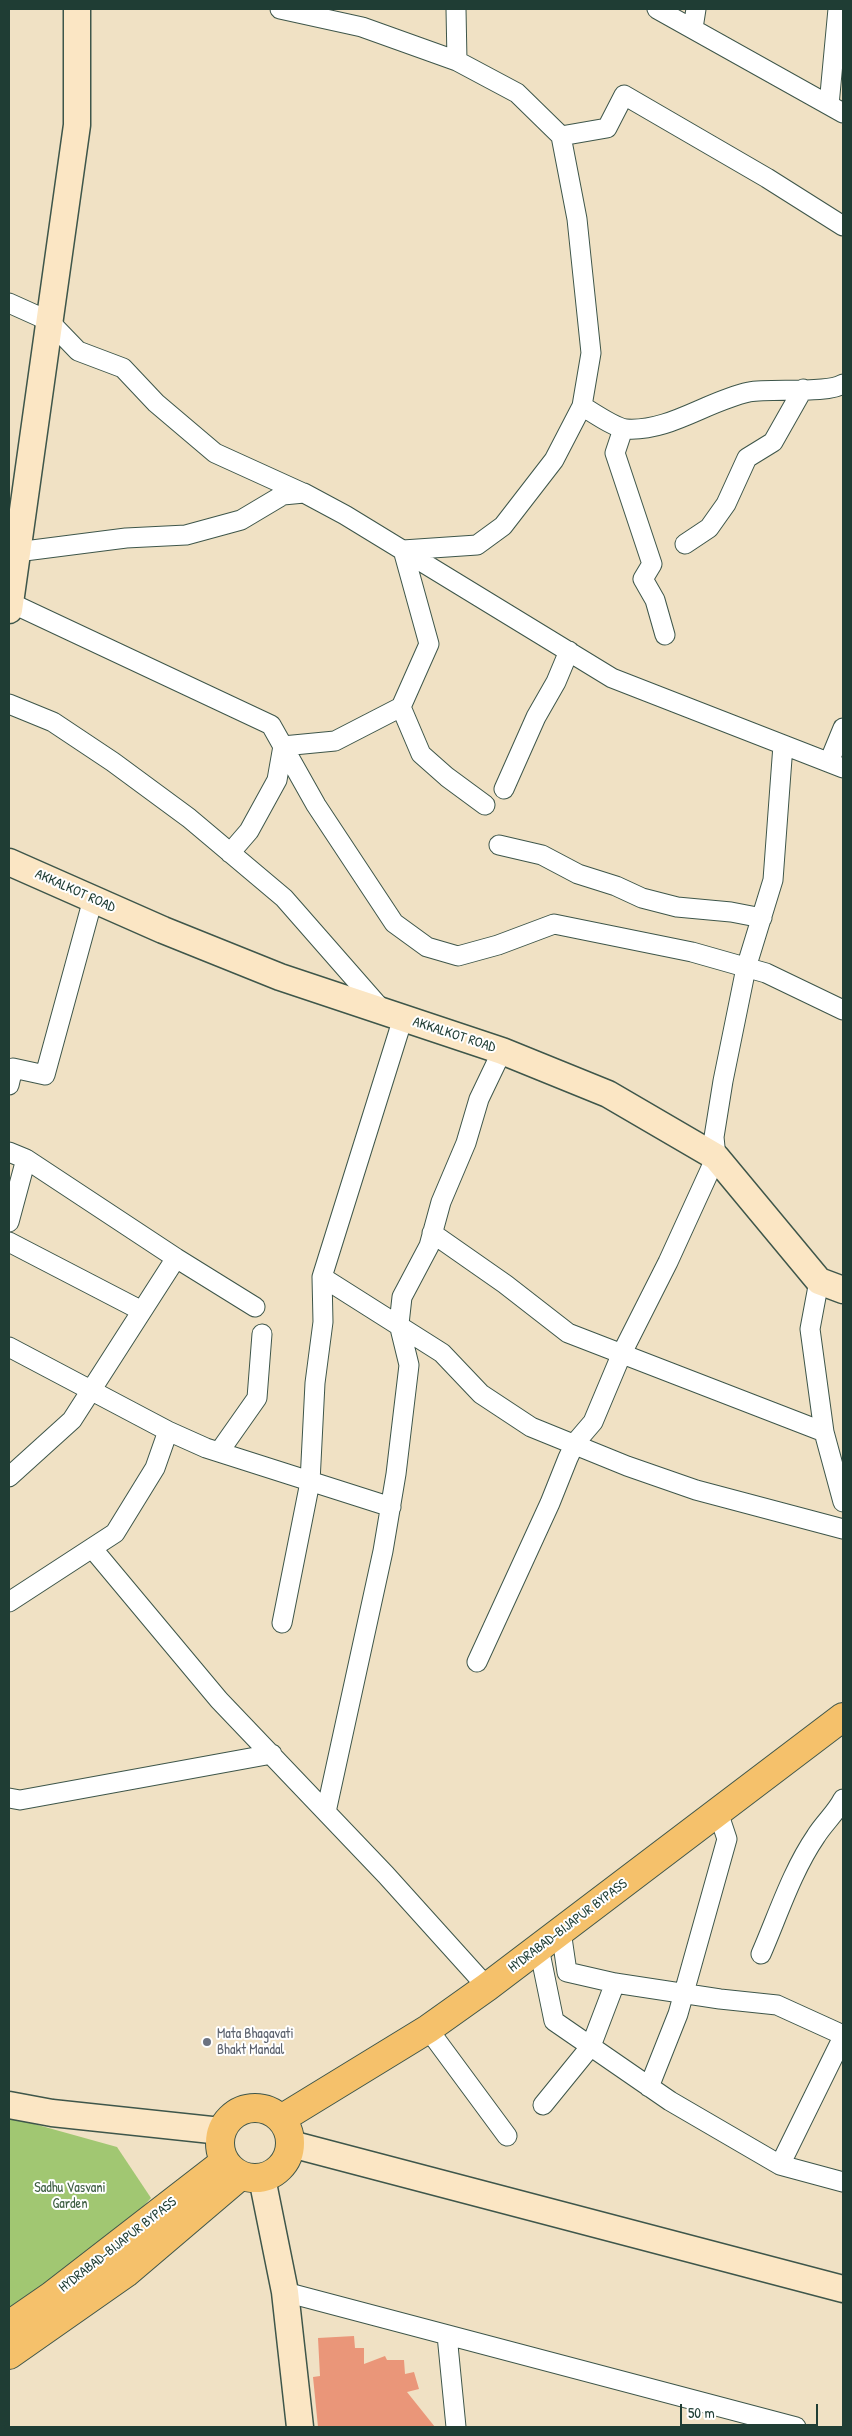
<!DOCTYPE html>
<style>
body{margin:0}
#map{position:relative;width:852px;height:2436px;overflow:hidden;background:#f0e1c4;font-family:"Patrick Hand",sans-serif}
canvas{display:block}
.frame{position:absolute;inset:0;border:10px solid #1f3d34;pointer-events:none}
.scale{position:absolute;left:680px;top:2404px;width:138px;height:22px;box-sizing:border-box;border:2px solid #1f3d34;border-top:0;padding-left:6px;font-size:15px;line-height:18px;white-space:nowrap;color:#1f3d34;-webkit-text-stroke:4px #fff;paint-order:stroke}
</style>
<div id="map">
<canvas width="852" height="2436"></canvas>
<div class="frame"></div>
<div class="scale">50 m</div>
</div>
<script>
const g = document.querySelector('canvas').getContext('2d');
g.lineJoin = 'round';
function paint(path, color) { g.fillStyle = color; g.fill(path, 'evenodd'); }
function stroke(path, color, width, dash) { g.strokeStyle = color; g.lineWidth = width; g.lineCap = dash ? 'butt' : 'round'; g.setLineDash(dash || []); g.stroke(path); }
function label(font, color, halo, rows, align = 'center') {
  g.font = font + ' "Patrick Hand",sans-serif'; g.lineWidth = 4; g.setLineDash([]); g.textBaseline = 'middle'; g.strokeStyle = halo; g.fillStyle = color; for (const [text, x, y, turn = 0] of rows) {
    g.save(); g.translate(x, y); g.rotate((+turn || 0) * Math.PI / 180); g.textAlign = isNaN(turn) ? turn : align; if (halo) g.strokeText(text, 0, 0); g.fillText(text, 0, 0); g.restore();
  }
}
const green = new Path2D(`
 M9 2117 117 2147 151 2198 103 2250 9 2318Z`);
const building = new Path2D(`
 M354 2336 355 2348H364V2364L385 2356 387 2360H404L405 2374 414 2372 419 2389 407 2392 435 2427H318L313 2377 320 2376 318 2338Z`);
const street = new Path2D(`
 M456 9 457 61
 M657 9 843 113
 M693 28 696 9
 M829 105 838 9
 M561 136 607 128 624 95 767 178 843 226
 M9 303 49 321 78 351 123 368 156 403 215 453 303 493
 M582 406C592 412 615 428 626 429 669 432 707 401 749 392 770 388 828 394 843 384
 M623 429 615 453 652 564 643 579 655 600 665 635
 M685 544 709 528 726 504 747 458 773 442 803 389
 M9 553 126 538 186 535 241 520 283 495 304 493 345 515 612 678 843 768
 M9 602 271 725 316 805 394 923 427 947 458 956 498 945 554 924 692 952 766 973 843 1010
 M9 704 53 722 113 762 189 818 284 898 383 1011
 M401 707 421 754 447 777 485 805
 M829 762 843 728
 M504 789 536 717 556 682 569 651
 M499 845 542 855 578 874 616 886 642 898 677 907 731 912 762 918
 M230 853 249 831 277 780 283 746 335 741 401 707 429 644 403 550 477 545 503 526 554 460 582 406 591 353 577 219 561 136 517 93 457 61 362 27 280 9
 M9 1085 13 1068 45 1075 93 899
 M9 1152 26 1159 9 1222
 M432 1233 505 1284 568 1333 824 1432
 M9 1242 142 1311
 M176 1258 255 1307
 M322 1277 442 1353 481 1394 531 1427 627 1466 696 1490 843 1529
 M819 1281 810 1329 824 1432 843 1502
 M9 1347 168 1431 206 1448 391 1507
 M219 1452 257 1398 262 1334
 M9 1477 72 1420 176 1258 26 1159
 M92 1548 219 1700 386 1875 487 1987
 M9 1602 115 1533 155 1468 168 1431
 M282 1623 310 1482 315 1383 323 1322 322 1277 403 1018
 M477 1662 550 1503 568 1458 575 1443 593 1422 622 1353 668 1262 716 1157 714 1137 723 1081 746 968 773 880 783 745
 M9 1798 20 1800 272 1754
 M326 1812 383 1551 396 1474 409 1365 399 1324 402 1297 429 1246 441 1202 466 1143 479 1099 502 1051
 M561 1931 567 1972 615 1983 720 1999 777 2005 843 2035
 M539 1948 554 2021 670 2101 780 2165 843 2182
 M761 1954C778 1915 792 1871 816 1836 824 1823 836 1813 843 1799
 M428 2029 507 2136
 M649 2087 678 2014 727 1839 718 1812
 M543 2105 591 2046 615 1983
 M780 2165 843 2037
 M285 2292 796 2427
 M447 2335 456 2427`);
const secondary = new Path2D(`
 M9 610 77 125V9
 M9 862 163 930 280 977 502 1051 608 1094 716 1157 819 1281 843 1290
 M9 2105 52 2113 221 2131
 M291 2144 843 2289
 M262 2178 285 2292 300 2427`);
const primary = new Path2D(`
 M220 2143a35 35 0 1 1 70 0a35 35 0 1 1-70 0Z
 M281 2119 428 2029 487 1987 843 1717
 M9 2325 51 2296 224 2162
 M9 2355 126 2273 240 2176`);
const markers = [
 [207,2042,5,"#6b7280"]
];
const streetNames = [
 ["AKKALKOT ROAD",75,891,24],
 ["AKKALKOT ROAD",454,1035,18],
 ["HYDRABAD-BIJAPUR BYPASS",568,1926,-37],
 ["HYDRABAD-BIJAPUR BYPASS",118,2245,-38]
];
const worshipNames = [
 ["Mata Bhagavati",217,2034],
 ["Bhakt Mandal",217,2050]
];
const parkNames = [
 ["Sadhu Vasvani",70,2188],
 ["Garden",70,2204]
];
paint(green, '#a1c772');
paint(building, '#ea9679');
stroke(street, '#3e564a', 21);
stroke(secondary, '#3e564a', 29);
stroke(primary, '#3e564a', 30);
stroke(street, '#fff', 19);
stroke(secondary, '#fbe6c4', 26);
stroke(primary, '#f5c16b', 28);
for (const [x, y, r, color] of markers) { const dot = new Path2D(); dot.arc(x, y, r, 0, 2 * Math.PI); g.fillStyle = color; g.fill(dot); stroke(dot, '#fff', 2); }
label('14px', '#1f3d34', '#fff', streetNames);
label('14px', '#5b616d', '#fff', worshipNames, 'left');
label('14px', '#406044', '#fff', parkNames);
</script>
